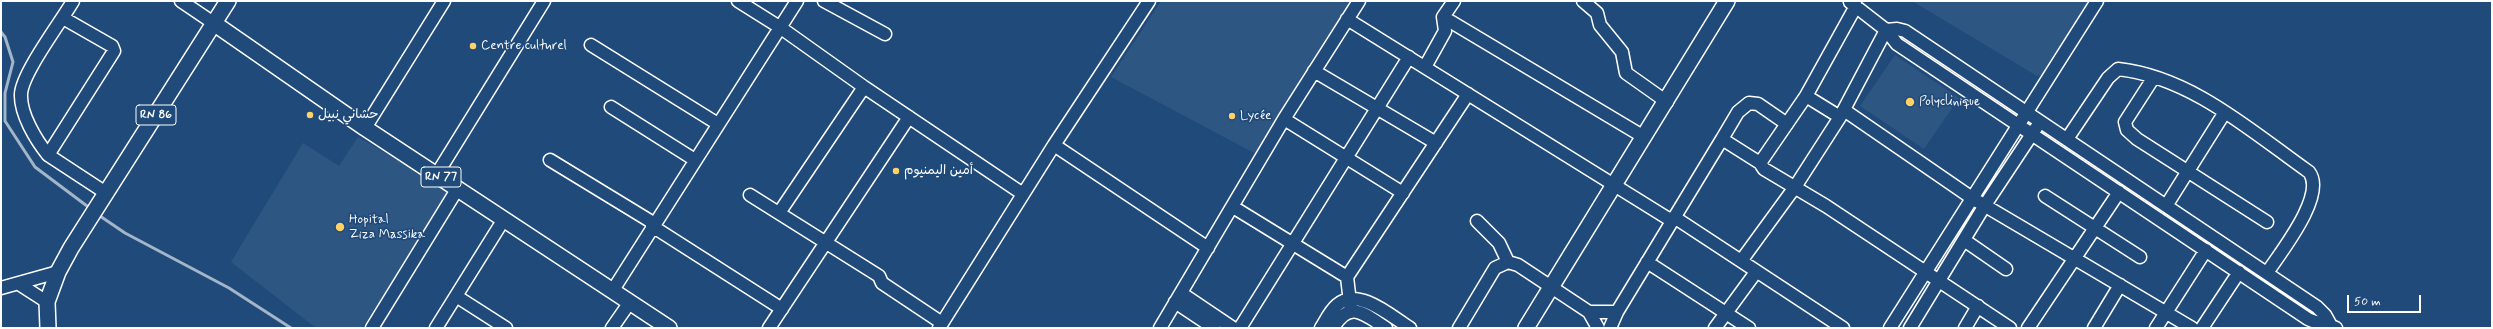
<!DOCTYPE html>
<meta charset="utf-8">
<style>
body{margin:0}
#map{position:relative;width:2493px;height:329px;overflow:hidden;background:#1f4a7a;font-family:Mynerve,sans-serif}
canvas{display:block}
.frame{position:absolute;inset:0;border:2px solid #fff;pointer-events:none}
.scale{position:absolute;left:2347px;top:295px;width:74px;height:18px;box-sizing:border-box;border:2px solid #fff;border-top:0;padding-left:5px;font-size:12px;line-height:14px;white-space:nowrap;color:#fff;-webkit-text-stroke:3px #1f4a7a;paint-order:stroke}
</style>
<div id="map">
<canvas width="2493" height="329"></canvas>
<div class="frame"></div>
<div class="scale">50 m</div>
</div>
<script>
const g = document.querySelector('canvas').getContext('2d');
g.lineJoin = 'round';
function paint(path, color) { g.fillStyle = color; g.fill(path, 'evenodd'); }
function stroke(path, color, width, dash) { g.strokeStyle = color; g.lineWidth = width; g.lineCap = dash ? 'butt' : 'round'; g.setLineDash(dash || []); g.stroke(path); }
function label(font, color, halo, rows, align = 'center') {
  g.font = font + ' Mynerve,"Playpen Sans Arabic",sans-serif'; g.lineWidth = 3.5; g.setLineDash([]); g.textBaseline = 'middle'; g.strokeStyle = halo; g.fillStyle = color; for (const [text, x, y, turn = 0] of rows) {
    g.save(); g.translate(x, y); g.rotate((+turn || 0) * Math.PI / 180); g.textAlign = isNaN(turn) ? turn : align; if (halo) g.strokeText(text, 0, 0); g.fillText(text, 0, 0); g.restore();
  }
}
const built = new Path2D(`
 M1161 1H1356L1256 154 1111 77Z
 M1912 1H2095L2051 72 2037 76Z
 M1895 55 1959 98 1924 149 1860 106Z
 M358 137 451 191 362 328H316L231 262 303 143 339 166Z`);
const stream = new Path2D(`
 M1 32 5 37 13 62 5 93V121L35 167 91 209
 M97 214 125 233 229 288 291 328`);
const minor = new Path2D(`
 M181 1 215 24
 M738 1 781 28 864 87 1023 194
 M824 1 885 34
 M1583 1 1597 13 1600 25 1622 52 1626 73 1667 102
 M1850 2 1886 30 1897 44 2308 319C2317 324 2327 323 2336 328
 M1443 17 1644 137
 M63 18 112 46 114 51 48 155 106 193
 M1347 19 1672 221
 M1886 30 1897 29 1905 31 2317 307 2325 315 2330 324
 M591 45 718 124
 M1425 67 1445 31 1443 17 1454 1
 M1314 71 1436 143
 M2154 77 2125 122 2127 130 2137 139 2267 222
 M1806 96 1840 117
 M611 107 695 160
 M1844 110 1972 198 2192 328
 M1284 119 1403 193
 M365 128 444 1
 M1722 139 1738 112 1749 103 1758 104 1787 124
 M2067 139 2108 78 2118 69C2191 77 2251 131 2309 172 2327 195 2280 253 2267 273
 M1054 145 1208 248
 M48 155C36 140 20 114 21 94 22 73 61 22 73 1
 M550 160 655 224
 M1760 163 1764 169 1826 206 2010 328
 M437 174 544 1
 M750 195 879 276 882 283 942 323
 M2045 196 2140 257
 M2166 206 2225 112
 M1233 207 1347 277
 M779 213 864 87
 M1674 217 1843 328
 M1477 221 1499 243 1508 262
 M652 226 782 309
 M1964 240 2006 269
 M1741 261 1795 187 1840 117 1886 30
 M1647 262 1749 328
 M19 284 47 302
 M1 288 58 272
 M613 290 797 1
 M1181 293 1233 328
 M456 296 506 328
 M1175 302 1214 328
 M1351 311 1347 277 1468 94
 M1589 312 1598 328
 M372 328 458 188
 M436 328 504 219
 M612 328 630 302
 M769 328 909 117
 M939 328 1054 145 1149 1
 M1160 328 1284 119 1359 1
 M1240 328 1409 57
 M1321 328C1326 320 1330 311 1337 305 1358 286 1392 317 1410 328
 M1333 328C1350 299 1364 314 1386 328
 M1459 328 1495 268 1508 262 1518 265 1589 312H1617L1722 139 1760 163 1806 96 1856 6
 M1610 328 1617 312
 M1715 328 1756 272
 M1890 328 2097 1
 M1910 328 1985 205 2036 128
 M1965 328 1978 306
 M2028 328 2119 192
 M2094 328 2120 285
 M2156 328 2206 250
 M2202 328 2239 272`);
const major = new Path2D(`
 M215 24 365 128 669 328
 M48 328 47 302 58 272 71 248 228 1
 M1526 328 1727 1`);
const markers = [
 [473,46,4,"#ffd166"],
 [1910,102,5,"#ffd166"],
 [310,115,4,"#ffd166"],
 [1232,116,4,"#ffd166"],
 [896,171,4,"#ffd166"],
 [340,227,5,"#ffd166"]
];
const shields = [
 [156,115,40],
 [441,177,40]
];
const shieldNames = [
 ["RN 86",156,115],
 ["RN 77",441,177]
];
const poiNames = [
 ["Centre culturel",481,46],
 ["Polyclinique",1919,102],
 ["حشاني نبيل",318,115],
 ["Lycée",1240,116],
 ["أمين اليمنيوم",904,171],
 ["Hopital",349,220],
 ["Ziza Massika",349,235]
];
paint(built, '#2e5683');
stroke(stream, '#a3b5c8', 3);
stroke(minor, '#fff', 15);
stroke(major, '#fff', 18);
stroke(minor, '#1f4a7a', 12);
stroke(major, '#1f4a7a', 15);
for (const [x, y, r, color] of markers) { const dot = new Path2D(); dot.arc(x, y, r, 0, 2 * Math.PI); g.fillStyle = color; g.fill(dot); stroke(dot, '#1f4a7a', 1.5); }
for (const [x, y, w] of shields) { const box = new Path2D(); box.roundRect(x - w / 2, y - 10, w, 20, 3); g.fillStyle = '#1f4a7a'; g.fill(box); stroke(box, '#fff', 1); }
label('bold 12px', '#fff', null, shieldNames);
label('13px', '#fff', '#1f4a7a', poiNames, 'left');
</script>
